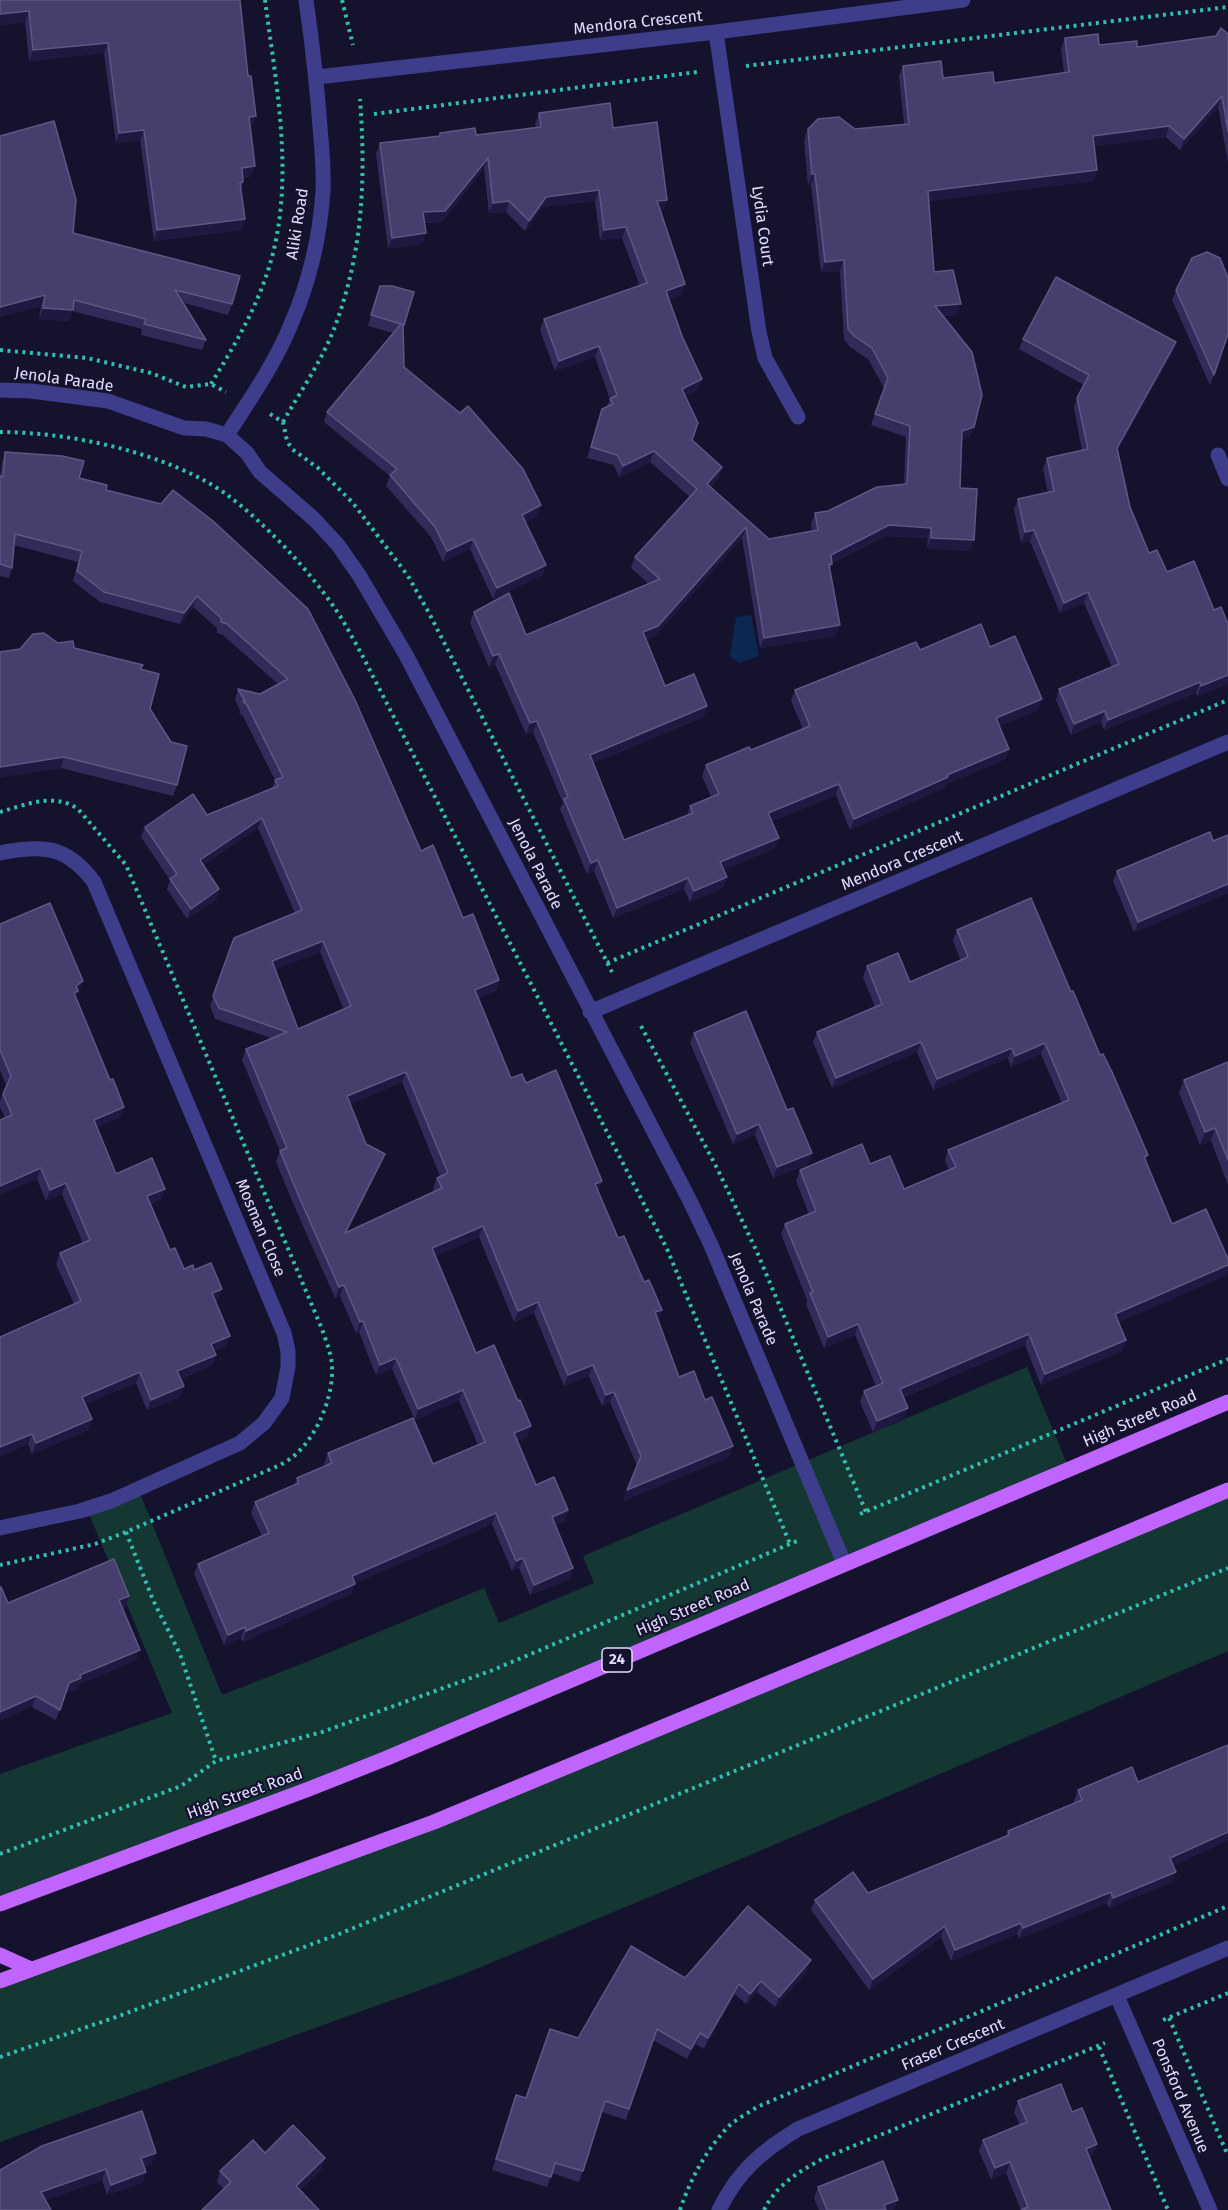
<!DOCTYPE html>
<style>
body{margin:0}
canvas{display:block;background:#15122d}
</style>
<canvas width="1228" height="2210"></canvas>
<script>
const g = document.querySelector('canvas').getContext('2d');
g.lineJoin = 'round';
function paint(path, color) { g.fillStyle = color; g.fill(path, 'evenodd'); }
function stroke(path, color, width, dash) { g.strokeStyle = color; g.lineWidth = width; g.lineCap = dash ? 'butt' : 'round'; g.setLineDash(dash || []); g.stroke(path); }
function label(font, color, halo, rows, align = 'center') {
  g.font = font + ' "Fira Sans",sans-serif'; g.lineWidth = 4.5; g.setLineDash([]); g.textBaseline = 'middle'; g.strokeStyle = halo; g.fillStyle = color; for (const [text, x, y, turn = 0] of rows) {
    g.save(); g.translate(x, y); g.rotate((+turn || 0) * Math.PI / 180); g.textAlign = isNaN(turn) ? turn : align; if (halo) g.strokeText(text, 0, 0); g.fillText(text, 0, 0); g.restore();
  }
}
const green = new Path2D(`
 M1027 1367 1069 1469 537 1695 0 1904V1774L172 1713 87 1509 138 1489 222 1695 309 1661 484 1588 499 1623 594 1583 583 1556Z
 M1228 1490V1651L743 1858 464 1974 0 2142V1981L434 1822Z`);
const water = new Path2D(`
 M751 615 759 656 739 663 730 656 736 617Z`);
const path = new Path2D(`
 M342 0 353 45
 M746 66 1228 7
 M374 114 697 72
 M0 350 87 358 151 373 186 387 211 384 226 392
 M211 384C231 351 251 318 264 282 298 192 277 92 265 0
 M270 414 283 422 287 441 292 449 318 468 353 503 408 576 429 613 612 972
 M283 422C300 392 321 362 334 329 363 253 366 179 360 99
 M0 432C70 432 168 453 226 494 265 523 309 570 336 610 345 623 353 639 361 653L667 1249 790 1544
 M0 812C25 805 54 792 78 809L126 865 322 1329C326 1341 331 1353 332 1365 334 1395 318 1435 295 1455 291 1459 285 1462 280 1465L126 1532 95 1544 0 1565
 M607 963 1228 700
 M641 1026 717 1168 757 1252 866 1512
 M860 1514 1228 1359
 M126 1532 153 1600 180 1654 216 1761
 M0 1854 181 1786 216 1761 322 1732 493 1670 797 1541
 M1169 2018 1228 2156
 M1163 2020 1228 1993
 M1099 2047 1168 2210
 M0 2057 116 2017 339 1934 1228 1568
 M680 2210C690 2180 705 2152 726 2129 734 2120 747 2114 757 2107L1228 1906
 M764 2210C777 2184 800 2171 824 2158L1105 2043`);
const street = new Path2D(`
 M716 32 759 332 765 358 798 417
 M317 77 716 32 963 0
 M0 390 31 391 108 401 184 428 206 429 227 435 247 453 260 472 314 519 338 545 359 575 406 655 690 1201 711 1245 844 1563
 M227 435C250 399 275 364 291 324 309 283 320 236 323 191 324 170 322 149 320 127 317 85 312 42 306 0
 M1218 455 1228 479
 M0 853C43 844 67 846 94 882L284 1333 288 1351V1367L282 1398 264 1423 240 1443 111 1501 80 1511 0 1528
 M590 1012 1228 742
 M1117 1996 1210 2210
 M719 2210C738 2171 762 2151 798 2129L1228 1948`);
const primary = new Path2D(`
 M0 1904 309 1789 387 1758 1228 1402
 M0 1955 31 1969
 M0 1981 434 1822 860 1645 1228 1490`);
const wall = new Path2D(`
 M0 0H240L252 127H250L251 176 243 178V182L241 189 245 219 241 230 154 241 140 140 116 143 104 53 29 61 25 22 0 25Z
 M1228 34V162L1218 107 1180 150 1166 137 1094 146 1097 170 1093 181 929 201 934 272 957 315 943 316 974 427 970 437 962 440 960 488 971 551 927 548 928 538 885 536 832 563 830 570 836 636 760 648 742 538 654 637 646 640 665 686 704 717 593 763 624 840 687 815 690 806 711 797 702 776 706 765 751 750 803 729 791 701 795 690 920 650 990 647 1038 710 999 726 1009 749 1005 759 945 785 944 788 850 830 836 795 772 821 775 848 723 870 727 877 723 888 690 902 684 889 613 918 594 871 587 874 560 809 563 803 533 732 526 734 495 664 489 667 470 623 474 612 526 635 649 584 631 568 635 557 690 497 650 462 619 477 614 465 587 458 602 409 607 406 610 399 595 357 555 371 540 330 544 319 640 286 622 238 600 240 595 201 542 207 525 231 506 212 489 213 484 168 442 222 424 223 426 233 422 244 388 248 376 154 380 143 439 136 440 133 476 135 536 128 535 124 539 113 613 128 663 211H660L685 284 681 295 669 299 682 336 702 379 698 390 685 396 692 440 722 467 719 478 711 487 769 539 812 531 811 524 815 513 828 511 904 485 906 437 871 425 884 388 868 359 850 347 844 339 840 271 821 272 811 184 808 185 804 140 808 129H855L904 124 899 76 903 66 943 78 994 83 1064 73 1061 48 1065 38 1099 45 1137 47 1216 36Z
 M0 136 73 233 232 304 228 315 184 303 206 340 202 350 141 335 142 329 72 311 69 321 39 319 41 306 0 317Z
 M1228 278V336L1210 385 1172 300 1176 290Z
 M380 286 414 292 403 329 404 367 537 516 525 522 546 565 542 575 493 599 470 549 443 562 431 537 386 486 390 476 324 422 327 412 393 333 368 326Z
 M1023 339 1176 342 1172 353 1117 451 1130 507 1149 553 1167 572 1214 610 1228 624 1197 697 1196 693 1104 730 1101 722 1071 735 1056 700 1059 689 1112 667 1084 603 1060 613 1030 541 1021 543 1014 509 1018 499 1048 493 1043 469 1047 458 1082 451 1074 408 1077 398 1084 385 1019 349Z
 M5 452 79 478 106 490 161 504 421 851 463 918 499 980 496 991 478 998 511 1078 526 1083 598 1191 618 1238 644 1282 662 1310 658 1320 679 1377 729 1457 623 1501 637 1466 610 1402 602 1406 589 1376 564 1386 534 1313 514 1322 479 1237 435 1256 476 1353 527 1437 517 1441 536 1485 565 1521 555 1525 570 1579 530 1595 519 1568 512 1571 492 1524 355 1583 351 1594 243 1642 241 1638 224 1645 194 1574 198 1564 262 1536 251 1513 255 1502 294 1485 297 1478 325 1466 324 1464 328 1453 433 1464 478 1445 459 1400 415 1420 392 1369 376 1375 359 1332 356 1333 340 1296 335 1298 296 1210 276 1162 280 1151 242 1060 246 1049 271 1038 215 1019 210 1006 234 938 295 913 258 828 203 865 219 889 216 900 187 919 167 889 170 880 141 837 145 827 207 815 272 788 275 780 243 716 239 713 240 711 235 699 238 689 260 694 278 684 223 635 217 633V628L193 607 180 624 100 602 73 581 78 562 14 545 12 568 9 578 0 576V476L2 463ZM320 952 344 1010 298 1029 275 969ZM402 1082 440 1176 437 1178 433 1188 434 1191 347 1232 381 1164 366 1144 350 1104Z
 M58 643 142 670 150 709 177 785 173 796 61 768 0 777V652Z
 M1228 835V893L1134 932 1113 881 1117 871 1213 841Z
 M0 924 80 992 78 993 76 997 110 1080 124 1107 120 1117 97 1127 116 1174 165 1189 161 1199 151 1204 170 1250 184 1269 194 1270 218 1300 216 1301 226 1346 214 1351 216 1355 212 1365 181 1379 180 1397 147 1410 136 1383 85 1404 88 1430 32 1454 28 1444 0 1456V1337L74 1304 56 1264 60 1253 83 1243 62 1194 46 1201 37 1179 5 1118 0 1107V1101L6 1085 0 1070Z
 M957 930 1071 992 1148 1155 1145 1161 1172 1224 1228 1259V1271L1226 1275 1119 1322 1126 1340 1122 1351 1041 1385 1025 1345 904 1397 908 1408 904 1418 873 1432 860 1402 864 1391 876 1386 855 1335 824 1348 806 1304 807 1300 781 1234 785 1224 809 1214 796 1181 800 1170 870 1164 904 1189 949 1170 945 1160 948 1150 1062 1103 1041 1054 1011 1067 1008 1058 933 1090 917 1052 832 1088 813 1042 817 1032 875 1007 863 977 867 966 910 982 961 961 953 941Z
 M694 1033 787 1110 812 1153 808 1164 773 1178 755 1135 733 1144 690 1043Z
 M1228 1062V1185L1211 1141 1200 1145 1179 1093 1184 1080Z
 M8 1603 126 1607 123 1608 136 1660 78 1685 77 1689 65 1694 56 1720 32 1707Z
 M1078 1790 1173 1865 1172 1882 1109 1908 1107 1903 1019 1939 1017 1934 951 1961 941 1937 869 1990 811 1910 815 1900 868 1893 1005 1837 1008 1831 1075 1803 1074 1801Z
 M807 1971 775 2007 757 1992 746 2004 735 1994 704 2049 696 2044 687 2059 653 2040 626 2120 602 2112 579 2182 552 2173 547 2187 492 2170 516 2095 526 2098 578 2038 685 1978Z
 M1018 2101 1072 2112 1093 2155 1089 2157 1111 2210H1021L1006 2173 991 2179 979 2151 983 2140 1020 2125 1014 2112Z
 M265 2153 322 2168 300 2190 224 2189 217 2182 220 2171Z
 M152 2164 144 2167 146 2172 142 2183 107 2195 102 2180 46 2200 0 2170Z
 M818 2187 894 2210H819L814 2198Z`);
const shadedWall = new Path2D(`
 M29 11 25 22 0 25V14Z
 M108 43 104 53 29 61 33 50Z
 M1222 96 1218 107 1180 150 1184 139Z
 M256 116 252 127H245L249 117Z
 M1169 126 1166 137 1089 147 1093 136Z
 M144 130 140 140 116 143 119 133Z
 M488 158 484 168 442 222 419 223 423 212Z
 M255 166 251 176 238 178 242 168Z
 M1097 170 1093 181 925 202 928 191Z
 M812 174H815L811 184 808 185Z
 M599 190 595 201 542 207 525 231 529 221 546 197Z
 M667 200 663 211 653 212 657 201Z
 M509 201 506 212 489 213 493 203Z
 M245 219 241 230 154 241 157 230Z
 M626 227 622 238 600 240 604 230Z
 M426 233 422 244 388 248 392 238Z
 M844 260 840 271 821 272 825 262Z
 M685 284 681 295 662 301 666 291Z
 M45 295 41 306 0 317V307Z
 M961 304 957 315 932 316 935 306Z
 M43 308 73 310 69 321 39 319Z
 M1176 342 1172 353 1113 459 1117 448Z
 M599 346 595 357 555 371 559 361Z
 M702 379 698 390 678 399 682 389Z
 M974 427 970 437 958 442 962 431Z
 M654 451 650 462 619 477 623 466Z
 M722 467 719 478 703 495 707 484Z
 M541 505 537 516 518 525 522 515Z
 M889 525 931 528 928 538 885 536 827 565 831 555Z
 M746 527 742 538 654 637 639 643 643 632Z
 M1034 530 1030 541 1021 543 1025 532Z
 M931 538 974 540 971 551 927 548Z
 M473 539 470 549 443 562 447 551Z
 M546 565 542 575 493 599 497 588Z
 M1088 592 1084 603 1060 613 1064 603Z
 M197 596 193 607 180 624 184 613Z
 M840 625 836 636 760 648 764 638Z
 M499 654 495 664 489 667 493 656Z
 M1228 675V684L1197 697 1201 686Z
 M1200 682 1196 693 1104 730 1108 720Z
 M1042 699 1038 710 992 729 996 718Z
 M707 706 704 717 586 766 590 755Z
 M1105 711 1101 722 1071 735 1074 724Z
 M537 721 533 732 526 734 530 723Z
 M1009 749 1005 759 945 785 944 788 850 830 854 819 947 775Z
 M64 757 61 768 0 777V767Z
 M839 784 836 795 764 824 768 813Z
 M262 818 258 828 196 870 200 860Z
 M779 838 775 848 716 873 720 862Z
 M598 860 594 871 587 874 591 863Z
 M727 877 723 888 690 902 694 891Z
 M688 878 684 889 613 918 617 908Z
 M1228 884V893L1134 932 1138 922Z
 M219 889 216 900 187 919 191 909Z
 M323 941 320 952 268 972 272 961Z
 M499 980 496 991 471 1001 475 990Z
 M83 981 75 1002 70 1003 76 986Z
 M921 1042 917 1052 832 1088 836 1078Z
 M1045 1043 1041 1054 1011 1067 1015 1056Z
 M1012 1048 1008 1058 933 1090 937 1079Z
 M406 1072 402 1082 343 1107 347 1096Z
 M124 1107 120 1117 90 1130 94 1120Z
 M759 1124 755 1135 733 1144 737 1134Z
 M1215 1128 1211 1141 1200 1145 1205 1132Z
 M812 1153 808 1164 773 1178 777 1167Z
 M385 1154 381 1164 341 1243 345 1233Z
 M41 1168 37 1179 0 1195V1186Z
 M602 1181 598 1192 595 1184Z
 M66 1183 62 1194 46 1201 50 1190Z
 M165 1189 161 1199 143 1207 147 1196Z
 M483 1226 479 1237 428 1259 432 1248Z
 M1228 1265V1271L1226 1275 1112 1325 1115 1314Z
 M344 1285 340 1296 335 1298 339 1287Z
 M222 1289 218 1300 208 1304 212 1293Z
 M538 1302 534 1313 514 1322 518 1311Z
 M662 1310 658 1321 655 1312Z
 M363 1321 359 1332 356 1333 360 1322Z
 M858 1324 855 1335 824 1348 828 1337Z
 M1029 1334 1025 1345 896 1400 900 1389Z
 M230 1336 226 1346 207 1354 211 1344Z
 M1126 1340 1122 1351 1041 1385 1045 1374Z
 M216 1355 212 1365 174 1382 177 1371Z
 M396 1358 392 1369 376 1375 380 1365Z
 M593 1365 589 1376 564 1386 568 1375Z
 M140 1372 136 1383 78 1407 82 1397Z
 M184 1386 180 1397 147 1410 151 1400Z
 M463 1390 459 1400 415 1420 418 1409Z
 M614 1392 610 1402 602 1406 606 1395Z
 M908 1408 904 1418 873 1432 877 1421Z
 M92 1419 88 1430 32 1454 36 1443Z
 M531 1426 527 1437 510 1444 514 1433Z
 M32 1434 28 1444 0 1456V1447Z
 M733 1446 729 1457 623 1501 627 1490Z
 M568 1510 565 1521 548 1528 552 1517Z
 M496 1513 492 1524 348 1586 352 1576Z
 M523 1558 519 1568 512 1571 516 1561Z
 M573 1568 570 1579 530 1595 534 1585Z
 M355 1584 351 1594 243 1642 246 1631Z
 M129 1596 126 1607 115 1611 119 1600Z
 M245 1627 241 1638 224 1645 228 1635Z
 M140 1650 136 1660 78 1685 77 1689 65 1694 69 1683 80 1675Z
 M36 1696 32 1707 0 1721V1712Z
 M1228 1832V1841L1166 1869 1170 1858Z
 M1176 1872 1172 1882 1109 1908 1113 1898Z
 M1111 1892 1107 1903 1019 1939 1023 1928Z
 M1021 1923 1017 1934 951 1961 955 1950Z
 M945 1926 941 1937 869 1990 873 1979Z
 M811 1960 807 1971 775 2007 779 1997Z
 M761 1981 757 1992 746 2004 750 1994Z
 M739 1984 735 1994 704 2049 708 2038Z
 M700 2033 696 2044 687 2059 691 2049Z
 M1097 2144 1093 2155 1082 2159 1086 2149Z
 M156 2153 152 2164 137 2169 141 2158Z
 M325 2158 322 2168 292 2197 296 2186Z
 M1010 2162 1006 2173 991 2179 995 2168Z
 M106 2169 102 2180 37 2203 41 2192Z
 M146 2172 142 2183 107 2195 111 2185Z
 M898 2200 894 2210H883L884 2205Z`);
const building = new Path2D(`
 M0 0H240L248 76H251L256 116 249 117 255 166 242 168 243 182 240 183 245 219 157 230 144 130 119 133 108 43 33 50 29 11 0 14Z
 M1221 28 1228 34V131L1222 96 1184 139 1169 126 1093 136 1097 170 928 191 934 272 953 270 961 304 935 306 972 352 982 395 974 427 962 431 960 488 977 489 974 540 931 538V528L889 525 831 555 832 564 829 565 840 625 764 638 746 527 658 626 643 632 665 686 694 674 707 706 590 755 624 840 693 813 690 806 719 794 706 765 749 747 751 750 810 726 795 690 916 642 920 650 981 624 990 647 1015 636 1042 699 996 718 1009 749 947 775 948 777 854 819 839 784 768 813 779 838 720 862 727 877 694 891 688 878 617 908 598 860 591 863 564 799 568 797 537 721 530 723 499 654 493 656 474 612 509 593 526 635 660 579 635 557 697 489 654 451 623 466 617 455 591 447 602 409 613 404 610 399 617 395 599 346 559 361 544 319 647 283 626 227 604 230 599 190 546 197 529 221 509 201 493 203 488 158 445 211 423 212 426 233 392 238 380 143 440 136V133L475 128 476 135 541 127 539 113 610 103 613 128 657 122 667 200 657 201 685 284 666 291 682 336 702 379 682 389 698 423 692 440 722 467 707 484 769 539 818 530 815 513 828 511 877 487 907 484 910 426 875 414 888 378 872 348 854 336 848 329 844 260 825 262 815 174H812L808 129 818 119 839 117 855 129 909 124 903 66 941 61 943 78 993 72 994 83 1069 72 1065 38 1098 34 1099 45 1137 41V47L1216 36Z
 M54 121 76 200 73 233 240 276 232 304 175 290 206 340 144 324 146 319 74 300 73 310 43 308 45 295 0 307V136Z
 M1207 252 1220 258 1228 278V334L1214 375 1176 290 1192 258Z
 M1056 277 1176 342 1117 448 1130 507 1149 553 1157 550 1167 572 1194 561 1214 610 1221 607 1228 624V675L1201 686 1200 682 1108 720 1105 711 1074 724 1059 689 1119 664 1088 592 1064 603 1034 530 1025 532 1018 499 1054 491 1047 458 1088 449 1077 398 1089 375 1023 339Z
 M380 286H392L414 292 404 325 403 324 404 367 460 413 468 406 523 469 541 505 522 515 546 565 497 588 473 539 447 551 435 527 390 475 397 469 327 412 401 324 371 315Z
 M5 452 62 456 84 461 79 478 107 485 106 490 161 504 173 490 213 521 308 609 355 700 421 851 433 845 463 918 473 914 499 980 475 990 511 1078 522 1074 526 1083 556 1070 602 1181 595 1184 618 1238 624 1236 644 1282 649 1280 662 1310 655 1312 679 1377 694 1371 705 1400 712 1397 733 1446 627 1490 641 1456 614 1392 606 1395 593 1365 568 1375 538 1302 518 1311 483 1226 432 1248 476 1353 494 1345 518 1401 520 1400 531 1426 514 1433 536 1485 554 1477 568 1510 552 1517 573 1568 534 1585 523 1558 516 1561 496 1513 352 1576 355 1584 246 1631 245 1627 228 1635 198 1564 269 1533 255 1502 299 1483 297 1478 332 1463 328 1453 413 1418 433 1464 485 1442 463 1390 418 1409 396 1358 380 1365 363 1321 360 1322 344 1285 339 1287 300 1199 280 1151 287 1148 246 1049 287 1032 219 1008 213 996 234 938 302 910 262 818 200 860 219 889 191 909 170 879 177 874 145 827 193 794 207 815 278 786 275 780 283 777 247 705 243 702 245 701 238 689 260 694 288 679 227 624 221 622V618L197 596 184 613 104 592 77 571 82 551 15 534 12 568 0 564V476L3 477ZM323 941 351 1006 298 1029 272 961ZM406 1072 448 1173 437 1178 442 1188 345 1233 385 1154 366 1144 347 1096Z
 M44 633 58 643 73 641 74 648 143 665 140 669 159 674 150 709 171 742 187 746 177 785 64 757 0 767V652L20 649 33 634Z
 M1210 832 1213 841 1228 835V884L1138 922 1117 871Z
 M1031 898 1071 992 1073 991 1100 1055 1103 1054 1112 1072 1148 1155 1144 1157 1172 1224 1206 1209 1228 1259V1265L1115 1314 1126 1340 1045 1374 1029 1334 900 1389 908 1408 877 1421 864 1391 883 1383 858 1324 828 1337 810 1293 813 1292 785 1224 816 1211 800 1170 862 1144 870 1164 890 1156 904 1189 956 1167 948 1150 1069 1100 1045 1043 1015 1056 1012 1048 937 1079 921 1042 836 1078 817 1032 882 1004 867 966 898 953 910 982 968 957 957 930Z
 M50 903 83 981 76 986 78 991 74 993 110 1080 113 1079 124 1107 94 1120 116 1174 152 1158 165 1189 147 1196 170 1250 175 1248 184 1269 193 1265 194 1270 211 1263 222 1289 212 1293 230 1336 211 1344 216 1355 177 1371 184 1386 151 1400 140 1372 82 1397 92 1419 36 1443 32 1434 0 1447V1337L81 1301 60 1253 90 1240 66 1183 50 1190 41 1168 0 1186V1120L12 1115 3 1094 11 1076 0 1050V924Z
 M746 1011 787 1110 793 1108 812 1153 777 1167 759 1124 737 1134 694 1033Z
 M1228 1062V1160L1215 1128 1205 1132 1184 1080Z
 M114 1559 129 1596 119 1600 140 1650 80 1675 81 1678 69 1683 60 1710 36 1696 0 1712V1587H1L8 1603Z
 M1228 1745V1832L1170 1858 1176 1872 1113 1898 1111 1892 1023 1928 1021 1923 955 1950 945 1926 873 1979 815 1900 853 1872 868 1893 1009 1835 1008 1831 1082 1800 1078 1790 1132 1767 1138 1782Z
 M748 1906 811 1960 779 1997 761 1981 750 1994 739 1984 708 2038 700 2033 691 2049 657 2029 629 2109 605 2101 583 2171 555 2163 551 2177 496 2159 516 2095 526 2098 550 2029 578 2038 631 1946 685 1978Z
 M1061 2084 1072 2112 1082 2108 1097 2144 1086 2149 1111 2210H1021L1028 2207 1010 2162 995 2168 983 2140 1027 2122 1018 2101Z
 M142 2111 156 2153 141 2158 146 2172 111 2185 106 2169 41 2192 51 2210H0V2170L42 2146Z
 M293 2125 325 2158 296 2186 319 2210H202L231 2182 220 2171 253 2140 265 2153Z
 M883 2161 898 2200 884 2205 886 2210H827L818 2187Z`);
const shields = [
 [617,1660,30]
];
const shieldNames = [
 ["24",617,1660]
];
const streetNames = [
 ["Mendora Crescent",638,23,-6],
 ["Aliki Road",298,224,-81],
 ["Lydia Court",762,226,82],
 ["Jenola Parade",64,380,8],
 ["Mendora Crescent",902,861,-23],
 ["Jenola Parade",535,864,63],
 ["Mosman Close",260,1228,67],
 ["Jenola Parade",753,1299,67],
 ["High Street Road",1140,1419,-23],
 ["High Street Road",693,1608,-23],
 ["High Street Road",245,1794,-20],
 ["Fraser Crescent",953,2045,-23],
 ["Ponsford Avenue",1180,2096,67]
];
paint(green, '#143734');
paint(water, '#0d2850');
stroke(path, '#31bfb2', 4, [3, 4.5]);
stroke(street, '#3d3d8b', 15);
stroke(primary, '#c064ff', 15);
paint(wall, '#332a5a');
paint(shadedWall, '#1f1941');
paint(building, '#463e6c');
stroke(building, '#5e5783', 1.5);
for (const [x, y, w] of shields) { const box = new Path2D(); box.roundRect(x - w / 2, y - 12, w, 24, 4.5); g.fillStyle = '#15122d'; g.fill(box); stroke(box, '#e0ddff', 1.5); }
label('bold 15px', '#e0ddff', null, shieldNames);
label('16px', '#e0ddff', '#15122d', streetNames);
</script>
